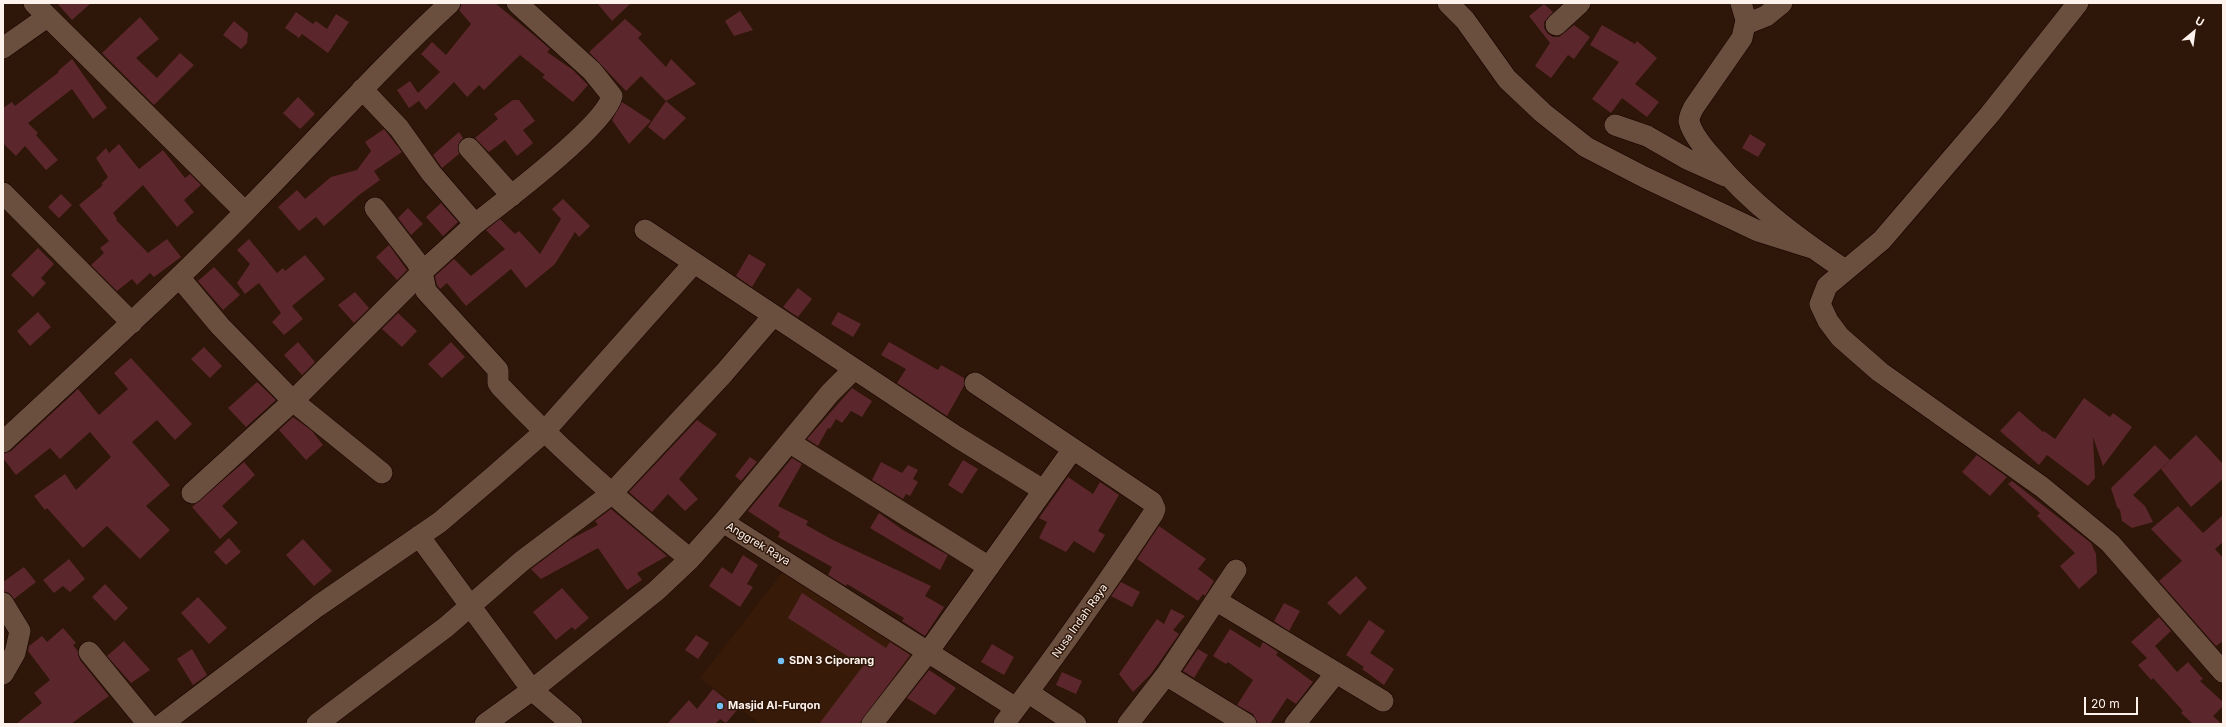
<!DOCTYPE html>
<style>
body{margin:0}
#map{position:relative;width:2226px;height:727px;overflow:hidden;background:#2e1608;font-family:Inter,sans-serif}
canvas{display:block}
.frame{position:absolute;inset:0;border:4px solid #fdf2ec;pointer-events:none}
.north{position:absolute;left:2174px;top:12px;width:40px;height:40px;-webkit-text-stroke:3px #2e1608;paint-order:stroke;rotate:29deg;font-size:11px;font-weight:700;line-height:16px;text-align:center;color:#fdf2ec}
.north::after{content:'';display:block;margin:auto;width:14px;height:18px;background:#fdf2ec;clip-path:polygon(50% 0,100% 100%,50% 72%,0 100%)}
.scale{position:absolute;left:2084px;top:697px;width:54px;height:18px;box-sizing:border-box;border:2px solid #fdf2ec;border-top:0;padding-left:5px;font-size:12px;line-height:14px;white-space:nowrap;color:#fdf2ec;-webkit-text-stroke:3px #2e1608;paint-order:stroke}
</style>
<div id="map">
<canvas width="2226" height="727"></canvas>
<div class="frame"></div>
<div class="north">U</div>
<div class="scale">20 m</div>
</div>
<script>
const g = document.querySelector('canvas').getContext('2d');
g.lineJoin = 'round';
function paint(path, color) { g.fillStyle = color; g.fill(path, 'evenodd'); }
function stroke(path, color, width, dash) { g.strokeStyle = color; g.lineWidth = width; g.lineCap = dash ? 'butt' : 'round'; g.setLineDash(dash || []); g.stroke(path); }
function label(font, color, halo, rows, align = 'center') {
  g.font = font + ' Inter,sans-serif'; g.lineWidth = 3; g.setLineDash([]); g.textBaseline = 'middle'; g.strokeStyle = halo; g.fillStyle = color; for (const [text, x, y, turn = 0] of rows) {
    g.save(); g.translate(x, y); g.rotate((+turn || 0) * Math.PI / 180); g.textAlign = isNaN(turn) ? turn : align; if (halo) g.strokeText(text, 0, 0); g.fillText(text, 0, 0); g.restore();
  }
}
const built = new Path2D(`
 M789 564 929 653 877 724H760L700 678Z`);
const building = new Path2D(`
 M57 3H91L72 20Z
 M462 3H495L535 36 550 49 547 52 573 70 588 85 573 102 542 77 545 75 520 55 484 90 479 85 467 97 454 82 426 110 419 101 409 108 397 90 410 81 418 93 440 72 421 54 432 42 446 55 471 24 459 10Z
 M597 3H631L612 21Z
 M1544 4 1553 12 1544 22V28L1547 33 1553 37H1559L1574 25 1590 37 1574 59 1568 55 1551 78 1535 66 1550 43 1529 16Z
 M740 11 753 30 734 36 725 21Z
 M296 12 313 24 316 21 327 29 336 14 349 22 328 53 302 34 299 38 285 28Z
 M140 17 159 39 136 58 157 78 180 53 194 65 154 105 102 53Z
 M625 19 642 34 638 38 666 67 671 59 696 84 666 101 641 76 626 91 589 52Z
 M234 21 248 33 247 43 241 49 223 35Z
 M1602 25 1635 44 1637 41 1657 58 1635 84 1659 102 1647 117 1622 98 1611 113 1592 99 1619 62 1590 45Z
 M72 59 107 108 93 119 72 89 28 123 38 133 36 135 58 160 46 170 25 146 16 156 3 143V108L12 102 15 106 59 72 58 71Z
 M298 97 315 114 300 129 283 113Z
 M513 100H519L535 121 523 130 533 143 517 156 505 140 489 152 475 138 498 119 494 114Z
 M666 101 686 118 664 140 648 127Z
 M622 102 651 121 629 144 612 120Z
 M384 129 402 152 374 171 380 180 359 195 324 226 316 217 299 231 278 207 297 190 305 199 331 177 357 170 371 151 365 142Z
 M459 132 463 138 458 145 459 154 442 168 433 155Z
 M1750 134 1766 144 1758 157 1742 148Z
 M119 144 139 169 163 150 185 178 190 174 201 185 184 200 194 212 177 227 143 185 113 213 117 219 116 220 148 253 167 239 181 257 154 277 150 273 137 285 132 279 117 291 91 265 104 253 100 248 109 241 79 205 103 185 101 184 108 177 96 158 106 148 109 153Z
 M61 194 72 205 59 218 48 207Z
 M563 199 590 226 579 237 575 232 555 264 526 288 511 269 466 306 447 283 440 289 437 285 435 276 454 259 471 276 505 249 486 230 500 219 515 234 519 231 540 254 561 219 552 209Z
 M441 203 458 222 443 236 426 217Z
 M408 208 423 224 411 235 398 218Z
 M249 239 277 273 283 268 285 271 305 255 325 279 292 306 303 319 284 335 272 322 281 313 259 283 245 294 237 283 250 264 237 250Z
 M389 245 407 270 397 280 376 257Z
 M38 248 54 264 41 278 46 283 33 297 11 275Z
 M749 254 766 264 752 287 736 276Z
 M214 267 240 295 223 310 198 281Z
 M798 288 812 299 798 317 783 307Z
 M355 292 369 308 354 323 338 305Z
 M38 312 51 327 30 346 17 331Z
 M838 312 861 324 853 337 831 324Z
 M398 313 417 331 402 347 382 329Z
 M298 342 315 362 302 375 284 355Z
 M451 342 465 357 442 378 428 364Z
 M889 342 938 370 941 365 964 378V386L947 416 897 383 906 369 881 355Z
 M204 347 222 366 210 378 191 359Z
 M131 358 192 424 175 440 157 420 132 442 170 485 146 506 170 530 140 559 107 526 83 548 47 508 45 510 34 496 65 474 76 490 111 457 90 432 60 459 50 448 16 475 3 458V454L11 451 78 389 99 415 128 389 114 373Z
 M257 382 276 400 246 427 228 408Z
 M852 388 872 401 862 417 851 411 842 423 836 419 830 429 828 428 818 446 807 439Z
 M2084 398 2110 417 2113 413 2132 427 2103 466 2093 437 2095 478 2088 486 2047 455 2039 465 2000 431 2019 411 2043 432 2044 431 2055 439Z
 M293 417 312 431 323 445 306 460 279 430Z
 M697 420 717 434 679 479 698 499 685 511 668 494 652 512 629 492Z
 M2196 435 2223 464V479L2191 507 2161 469Z
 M2155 445 2170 460 2133 495 2145 506 2153 522 2132 528 2122 521 2120 510 2117 507 2111 488Z
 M1977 455 2007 477 1990 496 1962 472Z
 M750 457 757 462 741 481 735 476Z
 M792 458 802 464 778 506 808 521 806 525 833 540 931 586 925 596 944 607 925 636 902 621 904 618 847 584 846 586 828 575 832 567 778 537 780 532 748 511Z
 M963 460 978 469 962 494 948 485Z
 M244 462 255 475 222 506 238 523 220 539 192 507Z
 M881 462 902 473 908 465 918 470 913 479 918 482 910 496 906 494 903 499 872 480Z
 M1068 477 1093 494 1100 482 1119 495 1098 531 1105 535 1094 553 1074 541 1066 552 1039 538 1047 522 1039 518Z
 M2012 481 2091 543 2096 554 2097 573 2079 589 2060 566 2075 553 2037 516 2040 513 2008 484Z
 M2178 506 2203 533 2223 515V542L2215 549 2223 558V641L2216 646 2159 581 2182 561 2151 529Z
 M611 509 667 556 637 573 642 580 627 590 598 548 541 579 531 569 571 539 598 525 595 521Z
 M879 513 903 530 948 555 940 570 870 528Z
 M1159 526 1206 559 1198 569 1214 581 1205 596 1203 594 1198 601 1137 559Z
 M229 538 241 552 226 565 214 552Z
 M303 539 332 571 314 586 286 555Z
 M743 555 758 565 747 584 753 587 740 607 709 586 722 567 732 574Z
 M69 559 85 579 70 592 63 586 54 593 43 580Z
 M24 567 36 582 14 599 9 593 3 591V582Z
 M1356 576 1367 588 1340 615 1327 603Z
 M1121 582 1140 592 1132 607 1111 596Z
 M105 584 128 608 115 621 92 597Z
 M562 588 589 618 575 630 572 627 556 640 533 612Z
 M802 593 886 648 890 642 910 655 859 724H819L863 666 788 618Z
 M198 597 227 628 209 644 181 613Z
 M1284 603 1300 611 1289 631 1274 621Z
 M1171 609 1185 616 1173 630 1179 634 1151 674 1133 692 1119 674 1157 619 1164 624Z
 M2159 617 2171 631 2155 646 2177 672 2188 662 2203 679 2200 681 2223 702V706L2213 716 2222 724H2193L2181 713 2183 711 2153 678 2151 680 2138 665 2147 658 2131 642Z
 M1369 620 1385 631 1370 653 1394 669 1384 685 1362 669 1364 667 1346 655Z
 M63 628 76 643 73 645 77 650 80 660 109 696 71 724H16L42 703 34 693 50 680 28 651 29 646 42 636 47 642Z
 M1230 629 1260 648 1263 642 1278 652 1276 655 1313 682 1296 704 1287 698 1270 724H1258L1253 714 1237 705 1253 680 1228 662 1226 664 1213 656Z
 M696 635 709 643 698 659 685 650Z
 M124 641 150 670 131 683 107 656Z
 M992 644 1014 657 1004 675 981 662Z
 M192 649 207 675 193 685 177 659Z
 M1198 649 1208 655 1194 678 1183 671Z
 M929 670 956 688 935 715 907 698Z
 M1062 672 1082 681 1076 694 1056 685Z
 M713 689 738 709 726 723 720 719 715 724H667L689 700 697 709Z`);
const minor = new Path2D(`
 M34 3 245 212
 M1448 3 1465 20 1507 79 1543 113 1586 147 1644 177 1758 231 1812 248
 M1741 3 1746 20 1742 38 1694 107C1692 111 1689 116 1689 121 1692 134 1703 147 1712 157 1750 203 1796 237 1845 270
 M2078 3 1990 114 1882 240 1827 286 1820 304 1828 321 1840 337 1880 372 2042 487 2110 543 2223 672
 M1746 24 1766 16 1782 3
 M1556 25 1580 3
 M3 48 47 17
 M362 89 399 128 431 173 475 224C502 203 605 126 612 96L592 71 517 3
 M1615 125 1647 136 1687 159 1725 176
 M469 148 512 196
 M3 193 132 323
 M375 208 416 261 422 272 426 291 498 370V383L500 386C560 450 622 504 690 559
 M645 230 957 437 1043 490
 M179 277 220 326 293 401 382 473
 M975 383 1152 502 1155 509 1153 514C1105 586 1056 656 1004 724
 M3 442C85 366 167 291 245 212 314 143 378 69 450 3
 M789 442 989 567
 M192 493 293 401 422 272 475 224
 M723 522 830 393 854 369
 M419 536 532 690 572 724
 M1217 601 1383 701
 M3 603 20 631 15 653 3 674
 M89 652 148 724
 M1166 675 1246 724
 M1029 693 1076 724
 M162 724 318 606 440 522 494 476 544 432 694 263
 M317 724 446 627 522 561 611 494 724 373 773 316
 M485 724 532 690 656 591 690 559 723 522 1016 708
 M872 724 928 652 1073 449
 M1128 724 1166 675 1236 570
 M1295 724 1336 673`);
const markers = [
 [781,661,4,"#74c0f6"],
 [720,706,4,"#74c0f6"]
];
const streetNames = [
 ["Anggrek Raya",758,544,31],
 ["Nusa Indah Raya",1080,621,-55]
];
const poiNames = [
 ["SDN 3 Ciporang",789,661],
 ["Masjid Al-Furqon",728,706]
];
paint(built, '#371a07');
paint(building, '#5c272c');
stroke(minor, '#150200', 22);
stroke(minor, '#6a4e3e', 21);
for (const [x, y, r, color] of markers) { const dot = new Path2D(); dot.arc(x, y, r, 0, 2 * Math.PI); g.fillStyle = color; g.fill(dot); stroke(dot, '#2e1608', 1.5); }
label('11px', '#fdf2ec', '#2e1608', streetNames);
label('bold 11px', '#fdf2ec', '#2e1608', poiNames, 'left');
</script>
